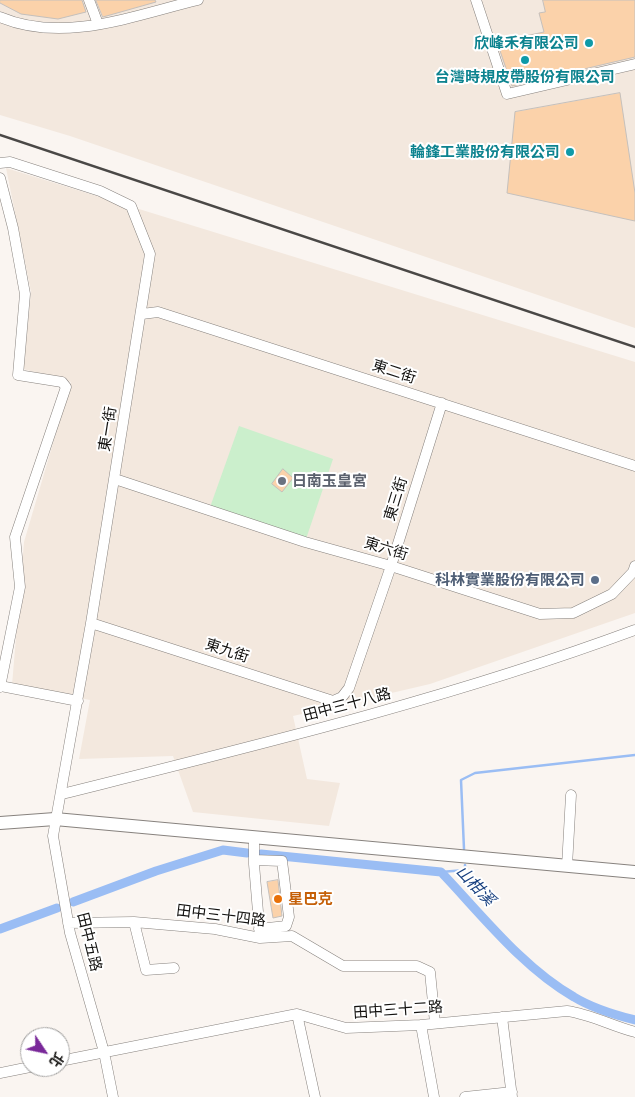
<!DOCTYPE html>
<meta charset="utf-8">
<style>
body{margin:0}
#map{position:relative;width:635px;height:1097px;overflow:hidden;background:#faf5f1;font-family:Quicksand,"Noto Sans TC",sans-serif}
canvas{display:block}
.north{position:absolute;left:20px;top:1027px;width:50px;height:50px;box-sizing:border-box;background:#fff;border:1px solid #a1a09f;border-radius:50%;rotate:124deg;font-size:14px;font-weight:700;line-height:20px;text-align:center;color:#131210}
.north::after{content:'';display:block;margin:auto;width:18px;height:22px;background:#792899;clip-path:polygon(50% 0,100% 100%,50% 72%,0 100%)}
</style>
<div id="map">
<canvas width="635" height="1097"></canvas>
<div class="north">北</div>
</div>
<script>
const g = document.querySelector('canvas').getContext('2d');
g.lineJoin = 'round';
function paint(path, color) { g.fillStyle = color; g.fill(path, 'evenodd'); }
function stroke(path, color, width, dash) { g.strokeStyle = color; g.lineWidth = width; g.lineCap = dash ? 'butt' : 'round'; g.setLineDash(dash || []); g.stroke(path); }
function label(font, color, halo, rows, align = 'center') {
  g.font = font + ' Quicksand,"Noto Sans TC",sans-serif'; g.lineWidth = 4; g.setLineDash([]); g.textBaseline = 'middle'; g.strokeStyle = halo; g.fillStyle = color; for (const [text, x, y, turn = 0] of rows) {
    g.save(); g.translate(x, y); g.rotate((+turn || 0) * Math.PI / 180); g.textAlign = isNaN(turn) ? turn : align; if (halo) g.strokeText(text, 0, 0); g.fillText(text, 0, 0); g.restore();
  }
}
const built = new Path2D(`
 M0 0H635V328L70 136 0 115Z
 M6 168 635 362V613L430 684 293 716 307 779 340 783 329 826 193 812 173 756 79 759 90 700 12 685 24 542 71 382 23 369 31 292Z`);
const green = new Path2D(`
 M239 426 333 459 305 542 209 510Z`);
const stream = new Path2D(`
 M464 849 461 780 475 773 635 755
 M441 872 465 870V865`);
const canal = new Path2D(`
 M261 854 441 872C481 914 523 968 574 997 592 1008 615 1015 635 1020
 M73 902 156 871 223 850 247 853
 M0 929 57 908`);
const building = new Path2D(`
 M0 0H82L86 12 58 19 21 14 0 3Z
 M96 0H155L156 2 103 17Z
 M543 0H635V57L512 86 497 42 544 32 539 13 545 12Z
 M620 93 635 193V221L507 193 515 112Z
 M283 469 293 478 282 492 272 484Z
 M278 880 282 916 273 918 267 882Z`);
const minor = new Path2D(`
 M89 0 98 24
 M476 0 507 94 635 64
 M0 17C64 44 135 15 198 0
 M0 163 10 162 100 191 131 206 150 254 91 623 53 836 70 933 104 1052 113 1097
 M0 178 13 228 25 294 18 375 62 382 66 387 15 537 20 587 0 687
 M142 314 158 312 635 466
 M115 479 305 542 391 566 540 614 573 613 612 594 633 572 635 566
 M91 623 333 701 342 697 349 688 391 566 442 403
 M0 686 78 701
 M62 794C254 746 449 699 635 630
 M254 837V864L260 936
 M254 860 282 861 289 917 286 926 259 929
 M567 866 571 795
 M134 922 146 970 174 968
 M68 923 134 922 215 929 260 938 292 936 343 966H417L430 972 435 1023
 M297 1014 315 1097
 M502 1017 512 1097
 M421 1025 434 1097
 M60 1061 297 1014 346 1028 421 1025 567 1011C590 1014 612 1026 635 1032
 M0 1073 30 1067
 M465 1097 512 1092`);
const major = new Path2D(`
 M0 823 55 819 635 872`);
const rail = new Path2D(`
 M0 135 635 347`);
const markers = [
 [589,43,5,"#0f9aa8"],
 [525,60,5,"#0f9aa8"],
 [570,152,5,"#0f9aa8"],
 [282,481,5,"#6b7280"],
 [595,580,5,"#5c6f8a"],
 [278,899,5,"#e8710a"]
];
const cultureNames = [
 ["欣峰禾有限公司",579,43],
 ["台灣時規皮帶股份有限公司",525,77,"center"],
 ["輪鋒工業股份有限公司",560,152]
];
const streetNames = [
 ["東二街",394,372,18],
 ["東一街",108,429,-81],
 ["東三街",396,499,-73],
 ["東六街",386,549,17],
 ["東九街",227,651,18],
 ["田中三十八路",347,705,-15],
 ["田中三十四路",221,916,7],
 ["田中五路",89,942,76],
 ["田中三十二路",398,1010,-4]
];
const worshipNames = [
 ["日南玉皇宮",292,481]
];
const serviceNames = [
 ["科林實業股份有限公司",585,580]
];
const foodNames = [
 ["星巴克",288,899]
];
const waterNames = [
 ["山柑溪",475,886,46]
];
paint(built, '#f3e8de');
paint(green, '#cbefcc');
stroke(stream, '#9abdf4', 2.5);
stroke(canal, '#9abdf4', 9);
paint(building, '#fbd2aa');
stroke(building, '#c5c0bc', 1);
stroke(minor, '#87827e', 11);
stroke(major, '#87827e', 14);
stroke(minor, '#fff', 10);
stroke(major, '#fff', 12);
stroke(rail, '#4a4846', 2.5);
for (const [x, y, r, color] of markers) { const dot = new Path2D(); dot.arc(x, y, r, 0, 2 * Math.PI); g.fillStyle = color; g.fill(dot); stroke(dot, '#fff', 2); }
label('bold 15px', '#0d838f', '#fff', cultureNames, 'right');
label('15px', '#131210', '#fff', streetNames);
label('bold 15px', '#5b616d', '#fff', worshipNames, 'left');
label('bold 15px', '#4e5e75', '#fff', serviceNames, 'right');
label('bold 15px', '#c56008', '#fff', foodNames, 'left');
label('italic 16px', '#173f7f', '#fff', waterNames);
</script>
